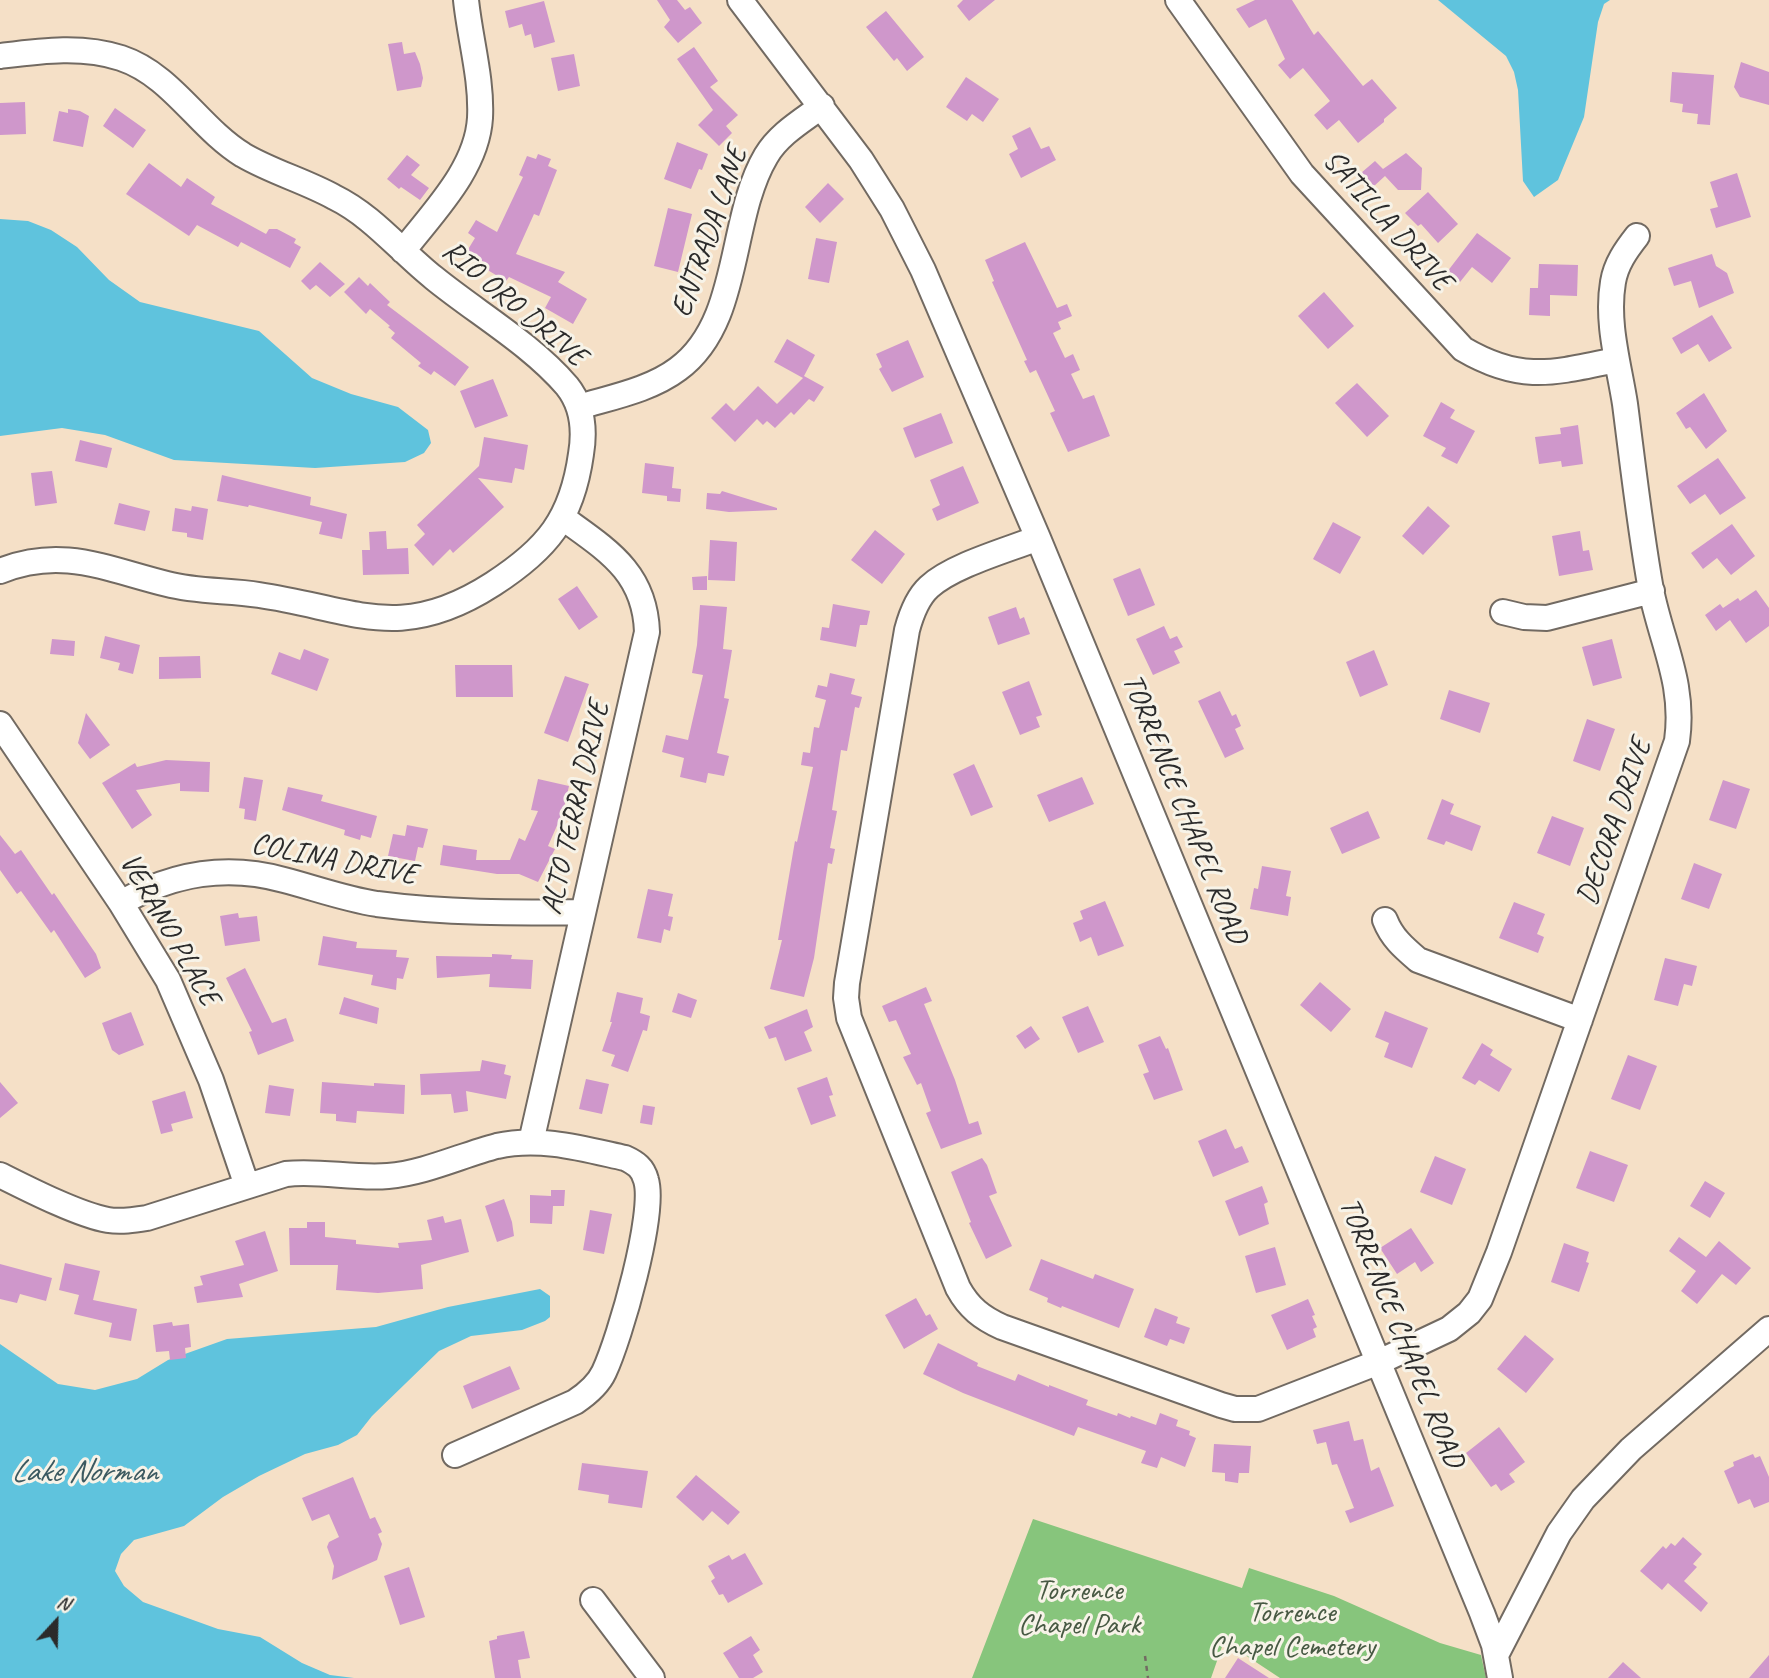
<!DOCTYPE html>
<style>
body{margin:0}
#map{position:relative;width:1769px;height:1678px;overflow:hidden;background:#f5e0c7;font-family:Caveat,sans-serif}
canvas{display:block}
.north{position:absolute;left:21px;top:1587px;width:70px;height:70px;-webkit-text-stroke:5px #f7f3e8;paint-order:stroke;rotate:22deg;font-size:19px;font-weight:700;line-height:28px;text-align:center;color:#2b2b2b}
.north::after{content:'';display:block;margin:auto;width:24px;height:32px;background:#2b2b2b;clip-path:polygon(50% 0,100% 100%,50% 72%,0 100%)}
</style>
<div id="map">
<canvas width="1769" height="1678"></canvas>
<div class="north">N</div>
</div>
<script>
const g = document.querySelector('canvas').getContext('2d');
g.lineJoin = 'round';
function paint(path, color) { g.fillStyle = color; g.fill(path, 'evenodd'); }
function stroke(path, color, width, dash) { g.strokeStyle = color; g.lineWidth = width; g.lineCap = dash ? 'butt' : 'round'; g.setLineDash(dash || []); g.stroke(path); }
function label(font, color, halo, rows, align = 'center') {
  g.font = font + ' Caveat,sans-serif'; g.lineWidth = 6; g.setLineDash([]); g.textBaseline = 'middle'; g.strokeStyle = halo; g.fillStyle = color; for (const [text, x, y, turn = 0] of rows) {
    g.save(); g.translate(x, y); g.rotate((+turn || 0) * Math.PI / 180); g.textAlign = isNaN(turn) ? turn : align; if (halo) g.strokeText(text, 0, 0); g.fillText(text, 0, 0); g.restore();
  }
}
const green = new Path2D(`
 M1033 1519 1242 1588 1249 1568 1334 1596 1440 1643 1481 1655 1486 1678H1280L1224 1641 1211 1678H972Z`);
const water = new Path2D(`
 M1438 0H1610L1604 4 1598 22 1584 117 1558 180 1534 197 1523 181 1518 90 1514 72 1506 56Z
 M0 219 28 221 51 230 77 247 109 280 140 302 259 331 312 378 351 394 398 407 428 430 431 443 424 453 405 462 315 468 174 460 105 435 62 428 0 436Z
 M540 1289 550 1296V1317L545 1321 522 1330 471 1336 439 1351 372 1416 357 1435 338 1445 305 1454 259 1476 223 1497 184 1526 134 1540 121 1554 115 1571 124 1586 143 1602 218 1629 260 1637 302 1663 330 1675 354 1678H0V1344L58 1384 95 1390 137 1379 168 1360 227 1339 376 1327 448 1307Z`);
const building = new Path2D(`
 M657 0H677L685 10 690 7 702 23 678 43 664 27 670 20Z
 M963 0H995L969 21 957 6Z
 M1255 0H1292L1314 35 1318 31 1363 86 1372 79 1397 108 1384 119V122L1358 143 1339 120 1327 130 1314 115 1330 101 1303 68 1290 79 1278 65 1285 59 1266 19 1249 28 1236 9Z
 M544 1 555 42 534 48 531 34 525 36 522 24 509 28 505 11Z
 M886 11 924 57 907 71 897 58 894 61 866 27Z
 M402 42 404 54 415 52 420 64 423 78 421 87 397 91 388 44Z
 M694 47 718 81 710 87 738 115 726 126 732 133 719 146 698 125 713 110 677 59Z
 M574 54 580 86 558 91 551 58Z
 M1741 62 1769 72V105L1740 97 1734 87Z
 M1672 72 1714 75 1710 125 1697 124 1698 114 1682 112 1683 104 1670 102Z
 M966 77 999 99 983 122 972 114 967 121 946 107Z
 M25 102 26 134 0 135V103Z
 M115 108 146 130 133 148 103 126Z
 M68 109 80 111 89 116 83 147 53 141 59 111 68 113Z
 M1030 127 1041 149 1049 146 1056 160 1021 178 1009 154 1018 149 1012 136Z
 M677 142 708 154 702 170 699 169 691 189 664 179Z
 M1406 153 1422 168 1421 190H1398L1385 176 1373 187 1361 173 1375 161 1383 169Z
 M538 154 551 159 548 166 557 170 539 216 534 214 516 254 565 272 558 282 587 299 573 324 545 308 551 297 509 277 506 281 464 256 475 238 468 233 476 220 497 232 523 177 519 175 527 156 536 159Z
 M407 155 420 165 411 175 429 188 420 200 401 187 399 189 387 179Z
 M149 163 181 187 187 178 215 197 211 204 266 234 269 229H277L296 239 294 243 301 247 290 268 241 242 238 247 197 225 189 236 126 194Z
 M1737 173 1751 217 1716 228 1710 209 1718 207 1710 182Z
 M828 183 844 199 820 223 805 207Z
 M1428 192 1458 224 1438 243 1421 224 1418 226 1405 213Z
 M668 208 692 214 678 272 654 266Z
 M1477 233 1511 258 1492 283 1472 267 1460 282 1447 272Z
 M816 238 837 242 829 283 808 279Z
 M1025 242 1057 308 1067 304 1072 316 1058 322 1061 329 1053 333 1065 358 1073 354 1080 370 1071 374 1083 399 1094 395 1110 436 1068 452 1050 413 1055 411 1036 370 1030 373 1024 361 1027 360 992 282 994 281 985 260Z
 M1712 254 1716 266 1727 273 1734 293 1699 308 1691 281 1674 286 1668 268Z
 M320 262 345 284 330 297 316 285 310 290 301 281Z
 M1539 264 1578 265 1577 296 1550 295V316L1529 315 1530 288H1538Z
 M359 277 368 286 370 283 390 302 387 305 469 367 455 386 434 371 431 375 418 366 421 363 391 338 395 333 388 327 390 326 370 309 366 314 344 292Z
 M1324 292 1354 326 1328 349 1298 316Z
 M1712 315 1732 348 1709 362 1698 344 1681 354 1672 338Z
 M787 339 815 355 804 376 824 387 814 402 809 399 794 415 791 412 775 428 767 421 763 425 757 419 735 442 711 418 726 403 734 411 758 386 777 404 803 378 774 362Z
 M908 340 924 377 892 392 879 369 882 367 876 354Z
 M493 379 508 416 475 428 460 391Z
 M1357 383 1389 416 1367 437 1335 403Z
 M1704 393 1727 431 1706 449 1690 427 1686 429 1676 413Z
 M1441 402 1455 410 1450 418 1475 431 1457 464 1441 456 1446 448 1423 436Z
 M941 413 953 443 915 458 903 428Z
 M1578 425 1583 464 1562 467 1561 461 1539 464 1535 437 1561 434 1560 428Z
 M484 437 528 445 524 470 515 468 512 483 478 478 504 507 453 553 450 549 433 566 414 545 425 534 417 525 479 466Z
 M80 440 112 448 107 468 75 461Z
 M1718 458 1746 498 1720 515 1705 494 1690 504 1677 486Z
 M645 463 674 467 672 488 681 489 680 502 667 501V496L642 493Z
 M963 466 979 503 937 521 932 509 940 505 930 480Z
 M52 471 57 503 35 506 31 473Z
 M222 475 311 497 310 505 347 514 342 539 319 534 322 522 249 505 248 507 217 501Z
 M722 491 777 508V510L729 512 706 509 707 493 720 494Z
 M119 503 150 511 145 531 114 524Z
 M192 506 208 509 203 540 187 537V533L172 531 175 508 191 511Z
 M1428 506 1450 526 1423 555 1402 536Z
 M1333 522 1361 537 1340 574 1313 559Z
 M1732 524 1755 556 1731 575 1717 558 1703 569 1691 553Z
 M875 530 905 554 882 584 851 560Z
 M386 531 387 549 408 548 409 574 363 575 362 550H370L369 532Z
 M1580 531 1583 551 1589 550 1593 570 1559 576 1552 536Z
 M710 540 737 542 735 581 708 580Z
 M1140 568 1155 605 1128 616 1113 579Z
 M707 576V590H693L692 577Z
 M577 586 598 617 579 630 558 599Z
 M1756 590 1769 608V626L1746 643 1730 620 1716 631 1705 615 1720 604 1723 608 1738 598 1740 601Z
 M833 604 870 611 867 625H860L856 647 820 640 822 627 829 628Z
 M700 605 727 607 723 649 732 650 724 698 729 699 717 753 729 756 724 776 708 773 706 783 680 777 684 758 662 752 666 735 688 740 703 675 692 673 697 645Z
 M1016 607 1020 619 1024 617 1030 634 998 645 988 617Z
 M1164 626 1170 639 1177 636 1183 647 1174 651 1180 663 1153 675 1136 639Z
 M105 636 140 645 133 674 118 670 120 663 100 658Z
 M52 639 75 641 74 656 50 654Z
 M1612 639 1622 678 1593 686 1582 647Z
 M304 649 329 659 317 691 271 674 279 652 300 660Z
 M1374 650 1388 685 1360 697 1346 662Z
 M200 656 201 678 159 679V657Z
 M455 665H512L513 697H456Z
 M830 673 855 679 851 694 862 697 859 708 855 707 847 751 841 750 832 810 837 811 830 848 835 849 832 864 828 863 814 958 804 997 770 989 782 940H778L795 841 797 842 813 767 801 765 803 752 810 753 814 727 819 728 826 700 815 697 818 685 827 687Z
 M565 676 589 684 568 742 544 733Z
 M1029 681 1042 715 1036 717 1040 727 1020 735 1002 692Z
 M1449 690 1490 703 1480 733 1440 719Z
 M1220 691 1232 716 1236 714 1241 726 1235 729 1244 749 1225 758 1198 701Z
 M86 713 110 745 90 759 78 743Z
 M1587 719 1615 729 1600 771 1573 761Z
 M166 760 210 762 209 792 180 791V783L136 790 152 815 132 829 102 783 135 763 137 767Z
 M974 764 993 807 971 816 953 774Z
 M244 777 263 780 256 821 244 819 245 809 239 808Z
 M1082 777 1094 804 1049 822 1037 795Z
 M538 779 569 786 563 812 548 846 555 849 538 882 519 874H497L440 865 443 845 477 850 476 860H510L519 838 525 841 538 811 531 810Z
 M1723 780 1750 789 1736 829 1709 820Z
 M288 787 323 795 321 801 377 816 371 838 361 835 360 840 344 835 345 830 282 810Z
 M1442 799 1454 804 1450 814 1481 826 1472 851 1446 841 1444 845 1427 839Z
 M1368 811 1380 838 1342 854 1330 828Z
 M1552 816 1584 828 1570 866 1537 853Z
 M407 825 428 829 423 848 418 847 415 861 388 856 393 834 405 836Z
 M0 835 15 854 21 850 52 895 54 893 96 954 101 968 85 978 54 930 51 933 21 891 17 894 0 870Z
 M1694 863 1722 874 1709 909 1681 899Z
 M1262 866 1291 871 1286 896 1291 897 1288 916 1250 909 1254 888 1258 889Z
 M648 889 673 894 668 916 673 917 670 931 664 929 661 943 637 938Z
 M1105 901 1124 946 1098 956 1091 937 1080 942 1073 923 1083 919 1080 911Z
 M1514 902 1545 914 1537 934 1544 937 1538 953 1499 938Z
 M238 913 239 918 257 916 260 941 225 946 220 916Z
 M323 936 357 942 356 948 397 950 396 957 409 958 403 979 397 978 396 990 371 985 373 975 318 965Z
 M492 954 512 955 511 959 533 960 531 989 489 987 490 974 437 978 436 956 492 957Z
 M1665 958 1697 966 1692 986 1684 984 1678 1006 1654 1000Z
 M245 968 272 1023 286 1018 294 1041 258 1055 249 1032 252 1031 226 978Z
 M1320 982 1351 1009 1331 1032 1300 1005Z
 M926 987 932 1001 924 1004 955 1080 969 1124 978 1121 982 1134 941 1149 926 1113 931 1111 921 1083 917 1085 903 1057 911 1054 896 1020 889 1022 882 1006Z
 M617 992 643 998 640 1013 650 1016 647 1031 643 1030 628 1072 611 1066 615 1055 602 1051 612 1022H610Z
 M678 993 697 1000 691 1018 672 1012Z
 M344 997 379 1008 377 1024 339 1014Z
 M1088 1006 1104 1042 1078 1053 1062 1017Z
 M807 1009 813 1027 804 1032 812 1051 785 1061 776 1037 769 1039 764 1027Z
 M1385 1011 1428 1028 1412 1068 1384 1057 1389 1043 1375 1037Z
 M131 1012 144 1045 119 1055 112 1050 102 1023Z
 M1031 1026 1040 1039 1025 1049 1016 1036Z
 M1160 1036 1166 1049 1168 1048 1183 1090 1154 1100 1143 1074 1149 1072 1138 1045Z
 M1482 1043 1493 1050 1490 1055 1512 1069 1499 1092 1479 1080 1475 1085 1462 1078Z
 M1628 1055 1657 1066 1640 1110 1611 1099Z
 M482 1060 506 1065 504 1074 511 1076 506 1099 466 1091 468 1111 454 1113 451 1094 421 1095 420 1074 480 1071Z
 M827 1077 833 1095 829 1096 836 1116 811 1125 797 1088Z
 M586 1079 609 1084 602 1114 579 1109Z
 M0 1082 18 1103 0 1118Z
 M322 1082 374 1086V1083L405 1085 404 1114 357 1111 356 1123 336 1121V1114L320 1113Z
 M269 1085 294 1089 290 1116 265 1113Z
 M185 1091 193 1118 171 1124 173 1131 161 1134 152 1101Z
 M643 1105 655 1107 652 1125 640 1123Z
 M1226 1129 1235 1149 1242 1146 1249 1162 1213 1177 1198 1141Z
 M1590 1151 1628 1165 1614 1202 1576 1188Z
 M1435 1156 1466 1169 1452 1205 1420 1192Z
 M982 1158 987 1165 997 1193 989 1196 1012 1246 986 1259 969 1223 971 1222 951 1172Z
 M1705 1181 1725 1193 1710 1218 1690 1206Z
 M1262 1186 1268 1202 1264 1204 1269 1224 1239 1236 1225 1201Z
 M551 1190H565L564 1206H553L552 1224 530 1223V1195L551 1196Z
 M504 1199 512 1222 514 1236 497 1242 485 1206Z
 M590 1210 612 1214 604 1254 583 1250Z
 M443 1216 445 1223 461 1219 469 1252 421 1265 423 1289 378 1293 336 1290 338 1265H290L289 1228H307V1222H325V1237L356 1240V1244L399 1248 398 1243 432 1240 427 1220Z
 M1411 1228 1434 1263 1421 1272 1415 1262 1397 1274 1380 1248Z
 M265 1231 278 1271 239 1284 243 1297 197 1303 194 1287 203 1285 200 1276 244 1265 235 1241Z
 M1679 1237 1706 1257 1719 1241 1751 1268 1736 1285 1722 1274 1697 1304 1681 1291 1696 1271 1669 1251Z
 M1564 1243 1589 1252 1586 1262 1589 1263 1579 1292 1551 1282Z
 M1275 1247 1286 1285 1256 1293 1245 1256Z
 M1041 1259 1093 1279 1095 1274 1134 1289 1119 1328 1062 1306 1061 1308 1047 1302 1048 1298 1029 1290Z
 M65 1263 100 1271 93 1300 137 1309 131 1341 109 1337 112 1323 74 1314 79 1295 59 1290Z
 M0 1264 52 1278 46 1301 20 1294 17 1303 0 1299Z
 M916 1298 926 1316 930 1314 938 1329 904 1349 885 1315Z
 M1308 1299 1315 1315 1312 1316 1317 1327 1313 1329 1316 1337 1287 1350 1271 1315Z
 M1155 1308 1178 1317 1176 1323 1190 1328 1184 1344 1170 1339 1167 1346 1144 1337Z
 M172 1322 173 1326 189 1324 191 1347 185 1348 186 1358 170 1360 169 1351 156 1352 153 1325Z
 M1525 1335 1554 1359 1526 1393 1497 1369Z
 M938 1343 978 1363 977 1366 1015 1381 1018 1374 1049 1387V1385L1088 1400 1086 1405 1117 1416 1118 1413 1130 1418 1131 1416 1156 1425 1160 1413 1178 1420 1176 1426 1190 1431 1189 1435 1196 1438 1185 1467 1161 1457 1157 1468 1141 1463 1146 1451 1078 1427 1074 1436 963 1393 923 1374Z
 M510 1366 520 1389 472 1409 463 1386Z
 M1349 1421 1354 1441 1363 1439 1371 1471 1379 1467 1394 1506 1350 1523 1345 1511 1354 1508 1337 1464 1332 1465 1326 1442 1317 1444 1313 1430Z
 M1499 1427 1525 1462 1509 1474 1515 1482 1501 1491 1496 1484 1491 1487 1466 1453Z
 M1214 1444 1251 1446 1249 1473H1239L1238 1483 1225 1481V1473L1212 1472Z
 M1753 1454 1755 1458 1760 1456 1769 1477V1502L1754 1508 1750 1499 1738 1504 1724 1471 1734 1466 1733 1462Z
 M582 1463 648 1471 642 1508 608 1503 609 1495 578 1490Z
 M696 1475 740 1512 728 1525 712 1511 703 1521 676 1497Z
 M353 1477 370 1519 375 1517 382 1532 378 1534 382 1544 377 1560 332 1580 334 1566 327 1547 329 1542 339 1537 329 1514 312 1521 302 1498Z
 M1683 1537 1702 1554 1693 1564 1697 1567 1684 1581 1708 1603 1701 1612 1668 1583 1662 1590 1640 1571 1663 1546 1666 1549 1671 1543 1675 1546Z
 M745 1553 763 1584 728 1603 723 1594 719 1595 711 1581 715 1578 708 1566 729 1555 732 1560Z
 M409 1567 425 1617 400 1625 384 1576Z
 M524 1631 530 1658 518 1660 521 1678H495L489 1641 497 1639V1636Z
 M751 1636 760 1650 753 1655 763 1672 753 1678H739L723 1653Z
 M1769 1655V1678H1749Z
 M1238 1658 1269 1678H1225Z
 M1623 1662 1641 1678H1608Z`);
const path = new Path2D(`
 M1145 1656 1148 1678`);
const minor = new Path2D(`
 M740 0 861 160 892 209 923 270 1038 538 1482 1613 1494 1645 1500 1678
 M1178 0 1302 174 1463 349C1521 383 1553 373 1616 360
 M0 56C40 51 82 45 121 58 172 75 198 127 243 155 272 172 305 181 334 197 373 216 400 251 434 278 477 313 531 344 567 386 583 406 585 430 581 454 572 519 547 549 493 584 400 644 354 609 259 595 229 590 197 592 167 584 106 569 62 546 0 571
 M403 251C433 212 477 169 480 118 482 79 470 39 466 0
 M579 407C612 397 650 390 678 369 742 322 728 220 766 156 779 134 802 121 822 106
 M1038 538C1008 550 953 565 929 587 917 598 911 615 907 630L847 983 846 998 849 1018 958 1288C969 1308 982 1318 1002 1327L1221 1405 1235 1409H1258L1379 1362 1449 1329 1469 1313 1480 1299 1499 1252 1677 741C1685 684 1662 644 1651 590 1640 529 1633 466 1625 404 1619 365 1606 323 1613 282 1616 264 1626 250 1637 236
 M1503 612 1524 617 1547 618 1652 591
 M0 724 121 903 168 980 211 1080 247 1186
 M121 903C173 873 226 864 284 880 315 888 345 899 377 904 445 913 514 913 583 912
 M1385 920C1392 938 1404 948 1418 960L1580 1020
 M531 1142 647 632C645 572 607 550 563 518
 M0 1175C28 1189 79 1215 108 1220 121 1222 134 1220 147 1218L286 1174C319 1170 354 1179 388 1176 425 1173 462 1155 497 1146 540 1136 584 1149 625 1158 636 1163 643 1168 646 1180 656 1213 620 1338 604 1372 598 1385 587 1394 575 1402L455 1455
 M593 1600 652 1678
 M1496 1655 1559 1533 1583 1499 1631 1449 1769 1329`);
const streetNames = [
 ["SATILLA DRIVE",1387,221,48],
 ["ENTRADA LANE",710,232,-71],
 ["RIO ORO DRIVE",514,304,40],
 ["ALTO TERRA DRIVE",576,808,-77],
 ["TORRENCE CHAPEL ROAD",1184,809,68],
 ["DECORA DRIVE",1615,822,-71],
 ["COLINA DRIVE",334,860,11],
 ["VERANO PLACE",169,930,60],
 ["TORRENCE CHAPEL ROAD",1401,1333,68]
];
const parkNames = [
 ["Torrence",1079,1591],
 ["Chapel Park",1079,1625],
 ["Torrence",1292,1613],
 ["Chapel Cemetery",1292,1647]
];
const waterNames = [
 ["Lake Norman",84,1473]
];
paint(green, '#87c57c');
paint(water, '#5fc3dd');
paint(building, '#cf97cb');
stroke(minor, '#726a62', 28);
stroke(path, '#726a62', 2.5, [5, 5]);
stroke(minor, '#fff', 24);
label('30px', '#2b2b2b', '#f7f3e8', streetNames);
label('30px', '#475943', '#f7f3e8', parkNames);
label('italic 32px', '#3b5960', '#f7f3e8', waterNames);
</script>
